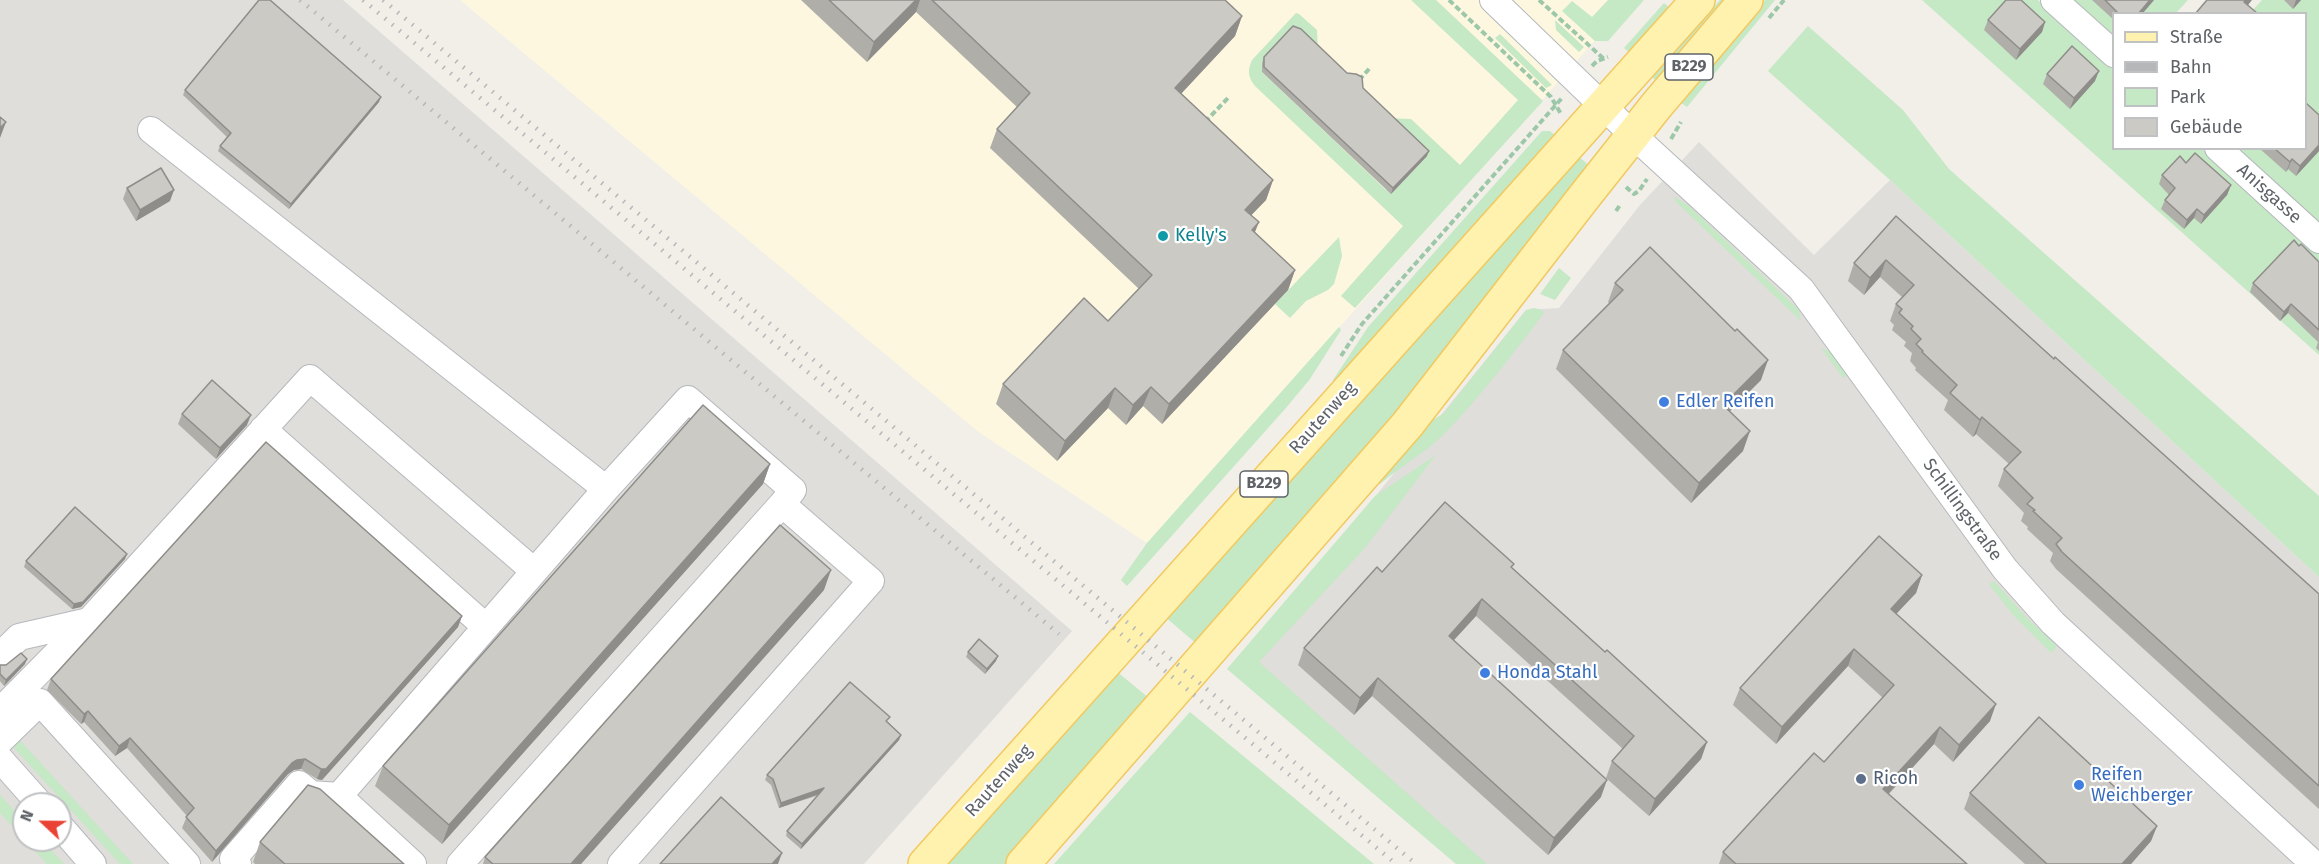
<!DOCTYPE html>
<meta charset="utf-8">
<style>
body{margin:0}
#map{position:relative;width:2319px;height:864px;overflow:hidden;background:#f1efe8;font-family:"Fira Sans",sans-serif}
canvas{display:block}
.legend{position:absolute;left:2112px;top:12px;width:195px;height:138px;box-sizing:border-box;background:#fff;border:2px solid #bfc1c3;margin:0;padding:8px 10px;list-style:none;font-size:18px;color:#5f6368}
.legend li{display:flex;align-items:center;gap:12px;height:30px}
.legend b{width:30px;border:2px solid #bfc1c3}
.north{position:absolute;left:12px;top:792px;width:60px;height:60px;box-sizing:border-box;background:#fff;border:2px solid #bfc1c3;border-radius:50%;rotate:292deg;font-size:16px;font-weight:700;line-height:24px;text-align:center;color:#5f6368}
.north::after{content:'';display:block;margin:auto;width:21px;height:27px;background:#ea4335;clip-path:polygon(50% 0,100% 100%,50% 72%,0 100%)}
</style>
<div id="map">
<canvas width="2319" height="864"></canvas>
<ul class="legend">
<li><b style="height:8px;background:#fff2af"></b>Straße</li>
<li><b style="height:8px;background:#b6b7b8"></b>Bahn</li>
<li><b style="height:16px;background:#c5e8c5"></b>Park</li>
<li><b style="height:16px;background:#cccac5"></b>Gebäude</li>
</ul>
<div class="north">N</div>
</div>
<script>
const g = document.querySelector('canvas').getContext('2d');
g.lineJoin = 'round';
function paint(path, color) { g.fillStyle = color; g.fill(path, 'evenodd'); }
function stroke(path, color, width, dash) { g.strokeStyle = color; g.lineWidth = width; g.lineCap = dash ? 'butt' : 'round'; g.setLineDash(dash || []); g.stroke(path); }
function label(font, color, halo, rows, align = 'center') {
  g.font = font + ' "Fira Sans",sans-serif'; g.lineWidth = 4.5; g.setLineDash([]); g.textBaseline = 'middle'; g.strokeStyle = halo; g.fillStyle = color; for (const [text, x, y, turn = 0] of rows) {
    g.save(); g.translate(x, y); g.rotate((+turn || 0) * Math.PI / 180); g.textAlign = isNaN(turn) ? turn : align; if (halo) g.strokeText(text, 0, 0); g.fillText(text, 0, 0); g.restore();
  }
}
const commercial = new Path2D(`
 M460 0H1631L1147 543 980 433Z`);
const industrial = new Path2D(`
 M0 0H343L1072 631 864 864H0ZM24 804H60V840H24Z
 M1699 142 1814 255 1890 180 2319 577V864H1479L1238 666 1526 310 1559 308 1640 205Z`);
const green = new Path2D(`
 M1411 0H1436L1543 101 1355 308 1341 296 1403 226 1255 86C1248 77 1247 71 1252 60L1296 13 1299 14 1317 30 1318 53 1262 62V72L1386 190H1394L1423 160 1425 156 1386 118 1411 119 1460 165 1518 100Z
 M1608 0H1644L1608 41H1595L1562 11 1572 1 1592 17Z
 M1720 0H1733L1663 87 1652 77Z
 M1765 0H1775L1687 107 1680 102Z
 M1922 0H2038L2113 68 2114 148 2202 149 2319 254V355Z
 M2067 0H2188L2176 13 2114 14 2113 41Z
 M2262 0H2319V224L2239 149 2306 148V14L2250 13Z
 M1664 3 1671 9 1631 54 1624 48Z
 M1555 20 1584 47 1579 52 1556 30Z
 M1808 26 1903 110 1949 169 2319 496V577L1890 180 1768 71Z
 M1500 34 1552 85 1546 88 1495 38Z
 M1542 131H1550L1558 138 1334 384 1333 380 1368 327Z
 M1574 153 1589 165 1541 224 1461 336 1198 645 1164 616Z
 M1673 196 1689 206 1799 310 1801 321 1676 202Z
 M1339 237 1342 256 1334 284 1328 290 1306 301 1290 318 1275 304Z
 M1559 268 1571 278 1555 300 1540 294Z
 M1534 308 1542 310 1544 313C1513 354 1481 396 1445 433 1425 453 1401 466 1380 484L1375 483 1427 424 1444 413 1526 310Z
 M1339 327 1341 330 1310 379 1285 409 1127 586 1121 580 1147 543Z
 M1821 348 1833 353 1849 374 1843 378Z
 M1436 455 1364 549 1259 662 1487 864H1456L1227 669 1375 496Z
 M1994 581 2026 617 2056 645V648L2051 653 2013 615 1989 584Z
 M1115 670 1150 699 1005 864H943Z
 M1190 712 1374 864H1054Z
 M16 736 133 864H120L15 749 14 745Z
 M0 795 24 821V839L0 813Z
 M25 840H42L64 864H47Z`);
const path = new Path2D(`
 M1449 0 1551 97 1561 114
 M1539 0 1604 59
 M1769 18 1784 0
 M1592 66 1597 61 1608 57
 M1359 80 1370 68
 M1205 122 1228 98
 M1671 139 1681 122
 M1626 187 1634 194 1639 191 1647 179
 M1616 211 1620 205
 M1341 356 1362 324 1562 98`);
const minor = new Path2D(`
 M1493 0 1633 135 1801 289 2005 569 2053 623 2314 864
 M2054 0 2114 54
 M151 130 606 489
 M2218 148 2319 240
 M263 429 486 627
 M0 656 19 637 89 621
 M0 711 89 621 310 378 534 571
 M0 741 40 702 187 864
 M0 759 40 804
 M339 796 606 489 688 399 793 490 782 504
 M60 826 93 864
 M238 864 233 859 299 784 311 794 339 796 413 864
 M460 864 782 504 871 581 621 864`);
const major = new Path2D(`
 M925 864 1698 0
 M1023 864 1407 425 1584 197 1656 106 1746 0`);
const rail = new Path2D(`
 M300 0 1059 634
 M363 0 1396 864
 M383 0 1416 864`);
const wall = new Path2D(`
 M801 0H1225L1242 16 1235 36 1181 93 1273 180 1266 200 1251 215 1255 232 1295 270 1288 290 1162 424 1143 406 1126 425 1108 408 1057 461 996 404 1003 384 1108 321 1139 289 990 148 997 129 1017 107 916 12 867 62Z
 M2092 0H2154L2142 14H2114V20Z
 M2284 0H2301L2293 9Z
 M1988 20 2045 22 2042 32 2016 60 1984 30Z
 M1264 57 1347 73 1363 88 1427 156 1391 194 1262 72V63Z
 M2047 74 2095 81 2070 109 2043 84Z
 M185 90 379 102 289 209 218 151 220 146 227 137 183 95Z
 M2319 115V151L2296 176 2288 169 2286 172 2259 148H2306Z
 M2186 163 2231 185 2227 195 2201 224 2194 218 2184 229 2161 209 2165 200 2169 195 2159 184 2162 175Z
 M127 188 170 201 136 221 123 199Z
 M1896 216 2054 359 2319 594V809L2056 569 2050 561 2053 553 2027 529 2028 527 2021 521 2024 513 1998 486 2004 469 2009 464 1976 434 1973 437 1944 410 1948 400 1915 370 1916 368 1910 361 1912 353 1904 346 1906 342 1892 330 1894 325 1890 321 1896 304 1902 297 1880 277 1864 295 1848 281 1854 263Z
 M2319 262V351L2316 348 2318 342 2288 313 2280 321 2250 292 2253 283Z
 M1615 283 1761 380 1730 411 1743 451 1691 503 1556 369 1563 350 1609 303 1608 302Z
 M182 414 247 425 216 459 178 424Z
 M770 464 763 484 442 844 375 786 383 766Z
 M125 559 81 607 72 609 24 567 26 561Z
 M1512 568 1605 652 1707 742 1701 759 1649 816 1606 778 1612 761 1623 749 1476 616 1454 640 1601 797 1548 855 1372 696 1354 715 1298 665 1304 648 1382 572Z
 M1922 575 1916 593 1896 613 1990 721 1953 762 1934 744 1889 794 1967 864H1719L1723 852 1824 762 1883 698 1848 666 1776 744 1733 705 1740 688Z
 M824 590 581 864H483L485 857Z
 M462 616 458 627 322 780 317 779 301 769 294 770 288 774 212 862 182 828 187 816 127 748 115 756 84 722 81 724 47 690 51 679Z
 M968 652 996 661 985 674 966 657Z
 M25 664 4 686 0 681V665Z
 M888 722 901 735 899 740 801 849 786 836 787 831 819 795 779 808 771 785 765 780 767 775Z
 M1970 793 2157 826 2151 841 2131 864H2025L1964 809Z
 M260 842 404 864H255L253 862Z`);
const shadedWall = new Path2D(`
 M916 0H920L916 12 867 62 874 42Z
 M2150 0H2154L2142 14H2138Z
 M2246 0H2252L2241 14 2244 2Z
 M2296 0H2301L2293 9Z
 M1242 16 1235 36 1168 108 1175 88Z
 M2045 22 2042 32 2016 60 2020 49Z
 M2099 71 2095 81 2070 109 2074 98Z
 M381 97 379 102 289 209 291 204Z
 M6 122 0 138V128Z
 M2319 145V151L2296 176 2300 166Z
 M1429 151 1427 156 1391 194 1393 188Z
 M2292 159 2288 169 2286 172 2290 162Z
 M1273 180 1266 200 1238 229 1245 210Z
 M2231 185 2227 195 2201 224 2204 215Z
 M174 190 170 201 136 221 140 210Z
 M2197 209 2194 218 2184 229 2187 220Z
 M1259 222 1251 242 1252 230Z
 M1886 260 1880 277 1864 295 1870 278Z
 M1295 270 1288 290 1162 424 1169 404Z
 M2291 304 2288 313 2280 321 2284 312Z
 M1768 360 1761 380 1716 425 1723 405Z
 M1151 387 1143 406 1126 425 1133 405Z
 M1115 388 1108 408 1057 461 1065 441Z
 M251 415 247 425 216 459 220 448Z
 M1982 417 1976 434 1973 437 1980 420Z
 M1750 431 1743 451 1691 503 1699 483Z
 M770 464 763 484 442 844 449 825Z
 M127 554 125 559 81 607 72 609 74 604Z
 M831 570 824 590 581 864H571Z
 M1922 575 1916 593 1885 626 1891 609Z
 M1482 599 1476 616 1442 653 1449 636Z
 M462 616 458 627 322 780 317 779 321 769Z
 M1854 649 1848 666 1776 744 1782 727Z
 M998 656 996 661 985 674 987 669Z
 M27 659 25 664 4 686 6 680Z
 M1378 678 1372 696 1354 715 1360 698Z
 M1996 704 1990 721 1953 762 1959 745Z
 M88 711 84 722 81 724 84 714Z
 M1940 727 1934 744 1877 806 1883 789Z
 M901 735 899 740 801 849 802 844Z
 M130 738 127 748 115 756 119 746Z
 M1707 742 1701 759 1649 816 1655 799Z
 M305 759 301 769 294 770 288 774 212 862 216 851 292 763 297 760Z
 M1607 780 1601 797 1548 855 1554 838Z
 M824 788 822 793 779 808 781 803Z
 M2157 826 2151 841 2131 864H2122Z
 M782 853 778 864H772Z`);
const building = new Path2D(`
 M259 0H270L381 97 291 204 220 146 231 133 185 90Z
 M829 0H916L874 42Z
 M932 0H1225L1242 16 1175 88 1273 180 1245 210 1259 222 1252 230 1295 270 1169 404 1151 387 1133 405 1115 388 1065 441 1003 384 1084 298 1108 321 1152 275 997 129 1030 93Z
 M2006 0H2021L2045 22 2020 49 1988 20Z
 M2105 0H2150L2138 14H2119Z
 M2207 0H2246L2244 2 2257 13 2195 14Z
 M1293 26 1301 29 1347 73 1356 74 1362 77 1363 88 1429 151 1393 188 1264 67V57Z
 M2072 46 2099 71 2074 98 2047 74Z
 M2306 103 2319 115V145L2300 166 2292 159 2290 162 2274 148H2306Z
 M0 117 6 122 0 128Z
 M2195 153 2231 185 2204 215 2197 209 2187 220 2165 200 2175 188 2162 175 2180 156 2186 163Z
 M161 168 174 190 140 210 127 188Z
 M1896 216 2054 359 2055 357 2319 594V786L2062 552 2056 544 2062 538 2033 511 2035 510 2027 504 2033 498 2004 469 2021 452 1982 417 1980 420 1950 393 1957 385 1922 352 1923 351 1916 344 1921 339 1911 329 1913 326 1899 313 1902 309 1896 304 1914 285 1886 260 1870 278 1854 263Z
 M2294 240 2299 246 2301 244 2319 262V330L2291 304 2284 312 2253 283Z
 M1650 247 1735 331 1737 329 1768 360 1723 405 1750 431 1699 483 1563 350 1623 290 1615 283Z
 M212 380 251 415 220 448 182 414Z
 M703 405 770 464 449 825 383 766Z
 M266 442 462 616 326 769H321L305 759 297 760 292 763 216 851 186 817 194 808 130 738 119 746 88 711 84 714 51 679Z
 M1445 502 1514 564 1511 567 1605 652 1607 650 1707 742 1655 799 1612 761 1634 736 1482 599 1449 636 1607 780 1554 838 1378 678 1360 698 1304 648 1377 567 1382 572Z
 M75 507 127 554 83 602 74 604 26 561Z
 M780 525 831 570 571 864H493L485 857Z
 M1879 536 1922 575 1891 609 1996 704 1959 745 1940 727 1883 789 1967 864H1736L1723 852 1814 753 1824 762 1894 685 1854 649 1782 727 1740 688Z
 M979 639 998 656 987 669 968 652Z
 M21 653 27 659 6 680 0 674V665H6Z
 M850 682 890 717 886 721 901 735 802 844 787 831 824 788 781 803 773 779 767 775Z
 M2039 717 2157 826 2122 864H2047L1970 793Z
 M308 785 320 789 404 864H285L260 842Z
 M721 797 782 853 772 864H660Z`);
const markers = [
 [1163,236,6,"#0f9aa8"],
 [1664,402,6,"#3f7fe0"],
 [1485,673,6,"#3f7fe0"],
 [1861,779,6,"#5c6f8a"],
 [2079,785,6,"#3f7fe0"]
];
const shields = [
 [1689,67,48],
 [1264,484,48]
];
const shieldNames = [
 ["B229",1689,67],
 ["B229",1264,484]
];
const streetNames = [
 ["Anisgasse",2269,194,42],
 ["Rautenweg",1323,418,-48],
 ["Schillingstraße",1962,510,54],
 ["Rautenweg",999,781,-48]
];
const cultureNames = [
 ["Kelly's",1175,236]
];
const shopNames = [
 ["Edler Reifen",1676,402],
 ["Honda Stahl",1497,673],
 ["Reifen",2091,775],
 ["Weichberger",2091,796]
];
const serviceNames = [
 ["Ricoh",1873,779]
];
paint(commercial, '#fef7e0');
paint(industrial, '#e0deda');
paint(green, '#c5e8c5');
stroke(minor, '#b5b8bc', 28);
stroke(major, '#f2c960', 36);
stroke(path, '#9cc7a9', 4, [6, 3]);
stroke(minor, '#fff', 26);
stroke(major, '#fff2af', 33);
stroke(rail, '#b6b7b8', 4.5, [1.5, 8]);
paint(wall, '#afaea9');
paint(shadedWall, '#8f8d8a');
paint(building, '#cccac5');
stroke(building, '#8f8d8a', 1.5);
for (const [x, y, r, color] of markers) { const dot = new Path2D(); dot.arc(x, y, r, 0, 2 * Math.PI); g.fillStyle = color; g.fill(dot); stroke(dot, '#fff', 2); }
for (const [x, y, w] of shields) { const box = new Path2D(); box.roundRect(x - w / 2, y - 13, w, 26, 4.5); g.fillStyle = '#fff'; g.fill(box); stroke(box, '#5f6368', 1.5); }
label('bold 16px', '#5f6368', null, shieldNames);
label('18px', '#5f6368', '#fff', streetNames);
label('18px', '#0d838f', '#fff', cultureNames, 'left');
label('18px', '#366cbe', '#fff', shopNames, 'left');
label('18px', '#4e5e75', '#fff', serviceNames, 'left');
</script>
